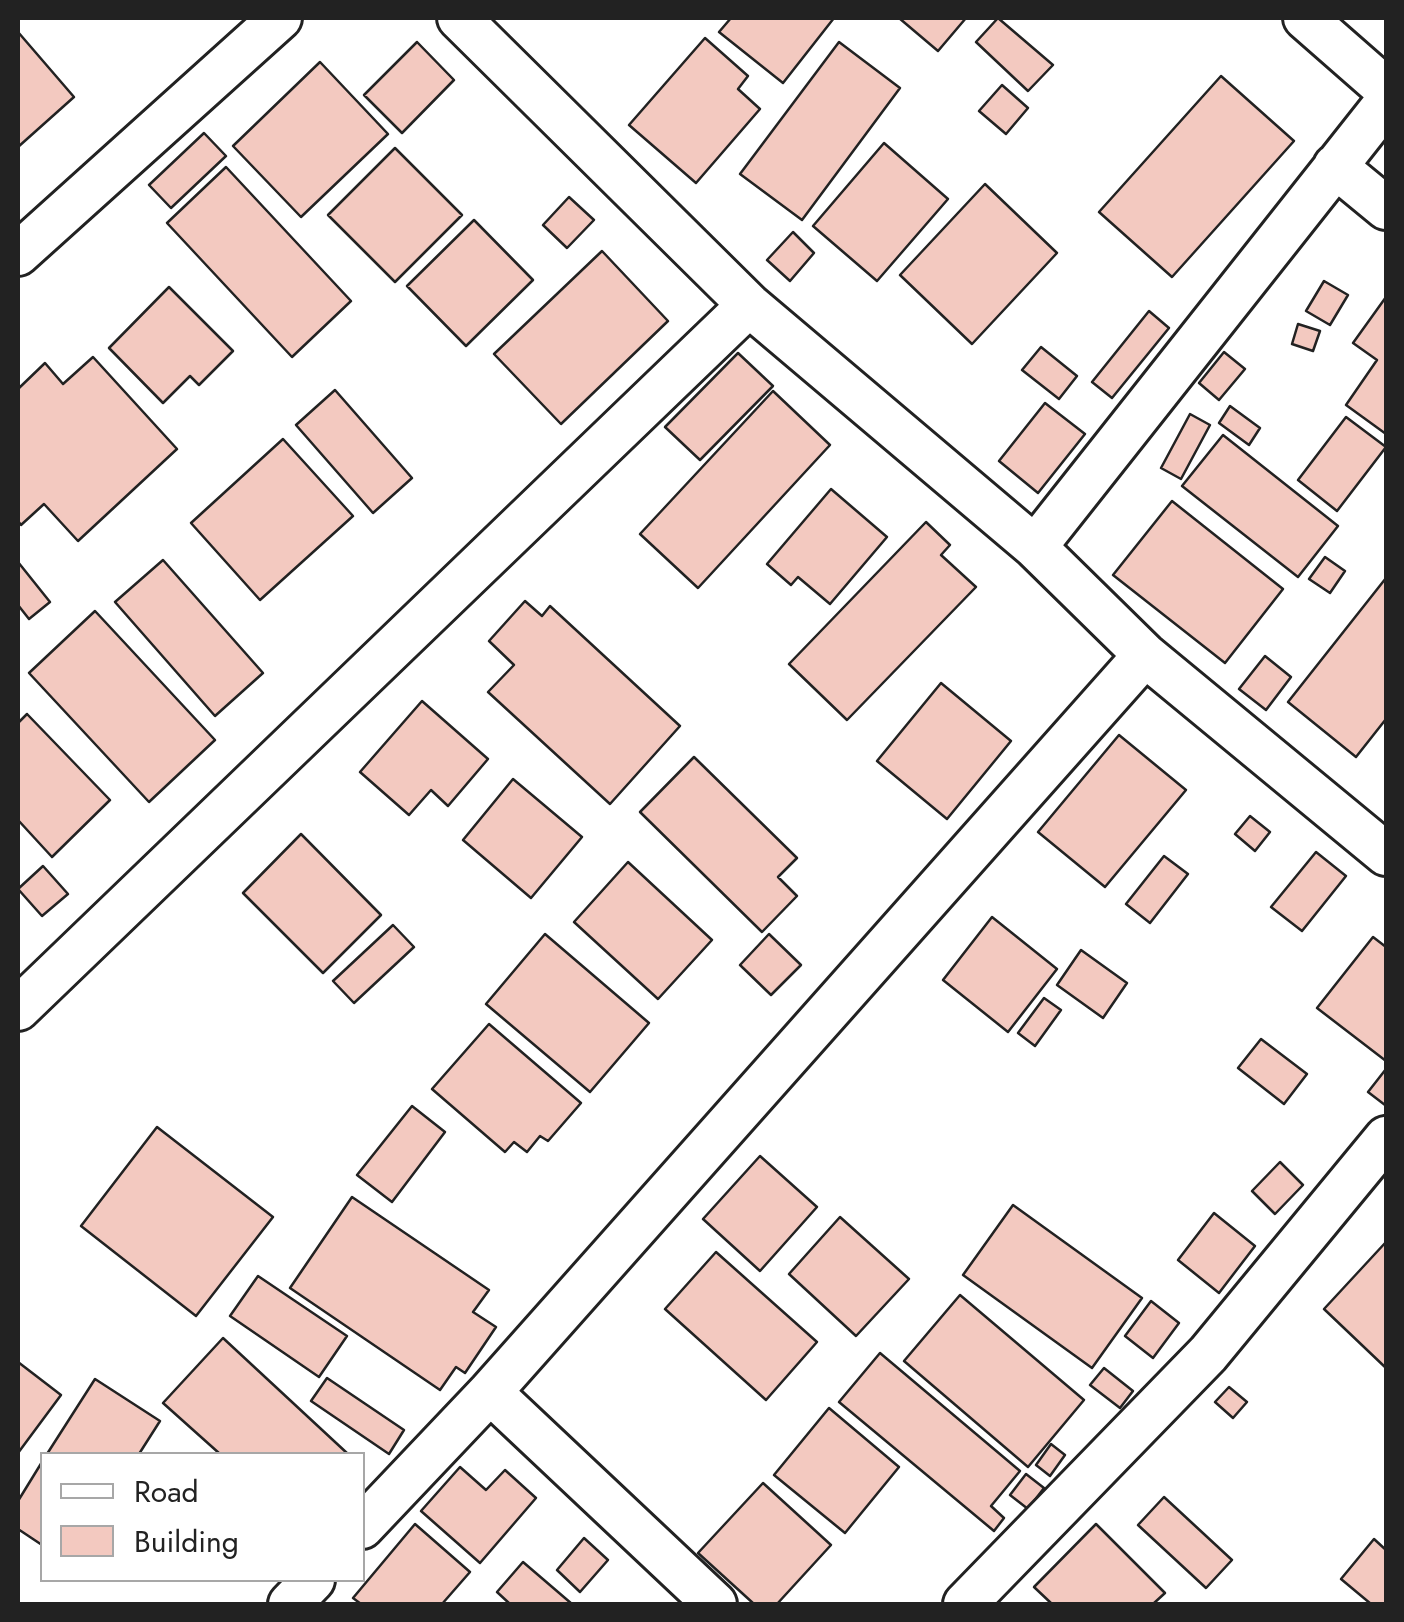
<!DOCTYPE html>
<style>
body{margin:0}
#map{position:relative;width:1404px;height:1622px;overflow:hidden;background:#fff;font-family:Jost,sans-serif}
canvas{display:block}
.frame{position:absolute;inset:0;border:20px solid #222;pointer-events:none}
.legend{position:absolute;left:40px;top:1452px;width:325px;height:130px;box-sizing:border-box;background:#fff;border:2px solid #a7a7a7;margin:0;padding:12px 18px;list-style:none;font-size:30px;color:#222}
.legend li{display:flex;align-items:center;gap:20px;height:50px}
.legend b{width:50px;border:2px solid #a7a7a7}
</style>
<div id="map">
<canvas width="1404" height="1622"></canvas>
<div class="frame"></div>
<ul class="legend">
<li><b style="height:12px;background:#fff"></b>Road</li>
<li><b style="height:28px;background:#f3c9c0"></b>Building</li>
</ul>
</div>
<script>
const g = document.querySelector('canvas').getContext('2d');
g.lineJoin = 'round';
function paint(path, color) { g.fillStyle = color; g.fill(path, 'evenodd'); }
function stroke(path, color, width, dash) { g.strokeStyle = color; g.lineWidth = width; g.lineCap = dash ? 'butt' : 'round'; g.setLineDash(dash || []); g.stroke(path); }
const building = new Path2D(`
 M731 18H834L783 83 719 32Z
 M899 18H966L938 51Z
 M998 18 1053 65 1028 91 976 42Z
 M18 32 74 97 18 147Z
 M705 38 748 76 738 89 760 109 696 183 629 125Z
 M417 42 454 80 402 133 364 95Z
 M839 42 900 88 802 220 740 174Z
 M320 62 388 134 301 217 233 146Z
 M1221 76 1294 141 1172 277 1099 212Z
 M1002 85 1028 108 1006 134 979 111Z
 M204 133 226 156 171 208 149 185Z
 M884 143 948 199 877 281 813 226Z
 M395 148 462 215 395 282 328 215Z
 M226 167 351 301 292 357 167 223Z
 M985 184 1057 253 972 344 900 275Z
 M569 197 594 220 567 248 543 225Z
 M474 220 533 280 466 346 407 286Z
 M793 232 814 253 790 281 767 260Z
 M602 251 668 321 561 424 494 354Z
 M1324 281 1348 295 1330 325 1306 311Z
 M169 287 233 351 199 385 190 376 163 403 109 348Z
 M1386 297V434L1346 405 1377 360 1353 343Z
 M1149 311 1169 328 1112 398 1092 382Z
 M1298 324 1320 331 1313 351 1292 344Z
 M1041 347 1077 376 1059 399 1022 370Z
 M1224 352 1245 369 1219 400 1199 383Z
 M738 353 773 386 700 460 665 427Z
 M93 357 177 449 78 541 44 504 21 525 18 521V389L45 363 63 384Z
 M335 390 412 478 373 513 296 425Z
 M773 391 830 445 698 588 640 534Z
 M1045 403 1085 434 1038 493 999 461Z
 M1230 406 1260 428 1249 445 1219 423Z
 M1190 414 1210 425 1181 479 1161 468Z
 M1346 417 1386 447 1337 511 1298 480Z
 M1223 435 1338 526 1298 577 1182 486Z
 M283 439 353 516 260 600 191 523Z
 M831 489 887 537 830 604 798 577 791 585 767 564Z
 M1172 501 1283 589 1225 663 1113 575Z
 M926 522 950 545 941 555 976 587 847 720 789 664Z
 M1325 557 1345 571 1330 593 1309 579Z
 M163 560 263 673 215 716 115 602Z
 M18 562 50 602 29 619 18 605Z
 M1386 578V719L1356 757 1288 702Z
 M525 601 542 616 550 606 680 726 610 804 488 692 514 665 489 641Z
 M95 611 215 740 149 802 29 673Z
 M1265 656 1291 677 1266 710 1239 689Z
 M941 683 1011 741 947 819 877 761Z
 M422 701 488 759 448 806 431 790 409 815 360 772Z
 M27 714 110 800 52 857 18 820V723Z
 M1119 735 1186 790 1105 887 1038 832Z
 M694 757 797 858 778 877 797 896 762 932 640 812Z
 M513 779 582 837 531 898 463 840Z
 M1250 816 1270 832 1255 851 1235 834Z
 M301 834 381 915 323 973 243 893Z
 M1316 852 1346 876 1302 931 1271 907Z
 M1164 856 1188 874 1150 923 1126 904Z
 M628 862 712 940 658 999 574 922Z
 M43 866 68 894 42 916 18 889Z
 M992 917 1057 969 1008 1032 943 980Z
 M393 925 414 947 354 1003 333 981Z
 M545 934 649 1023 590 1092 486 1004Z
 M769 934 801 965 771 995 740 965Z
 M1373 937 1386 947V1061L1317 1008Z
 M1081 950 1127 983 1103 1018 1057 985Z
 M1044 998 1061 1010 1035 1046 1018 1033Z
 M489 1024 581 1103 548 1141 540 1136 527 1152 514 1142 505 1152 432 1089Z
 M1261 1039 1307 1074 1284 1104 1238 1068Z
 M1386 1069V1103L1385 1105 1368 1092Z
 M412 1106 445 1132 392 1202 357 1175Z
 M157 1127 273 1217 196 1316 81 1226Z
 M760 1156 817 1207 760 1271 703 1219Z
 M1280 1162 1303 1185 1275 1214 1252 1191Z
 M352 1197 489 1290 473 1312 496 1327 465 1373 456 1367 440 1390 290 1288Z
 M1013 1205 1142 1298 1092 1368 963 1275Z
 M1214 1213 1255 1246 1219 1293 1178 1260Z
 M840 1217 909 1279 856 1336 789 1274Z
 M1386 1242V1368L1324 1309Z
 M716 1252 817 1342 766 1400 665 1309Z
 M258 1276 347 1336 319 1377 230 1316Z
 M960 1295 1084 1400 1028 1467 904 1361Z
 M1151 1301 1179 1323 1153 1358 1125 1336Z
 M223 1338 348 1454H220L163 1403Z
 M880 1353 1020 1471 991 1506 1004 1518 994 1531 839 1402Z
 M18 1362 61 1395 18 1453Z
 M1104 1368 1133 1391 1120 1408 1090 1385Z
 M327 1378 404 1430 389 1454 311 1401Z
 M95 1379 160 1421 139 1454H47Z
 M1229 1387 1247 1402 1233 1418 1215 1402Z
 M829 1408 899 1467 845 1533 774 1475Z
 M1051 1444 1065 1455 1050 1476 1036 1465Z
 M42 1462V1545L18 1529V1501Z
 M460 1467 486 1490 505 1470 536 1498 480 1563 421 1511Z
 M1026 1474 1044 1488 1028 1509 1010 1495Z
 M763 1483 831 1545 777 1604H754L698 1553Z
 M1164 1497 1232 1560 1206 1588 1138 1525Z
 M415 1524 470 1572 442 1604H361L353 1598Z
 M1096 1524 1165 1593 1153 1604H1052L1034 1587Z
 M584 1538 608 1560 580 1592 557 1570Z
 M1374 1539 1386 1550V1604H1371L1341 1579Z
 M523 1562 572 1604H510L497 1592Z`);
const street = new Path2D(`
 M459 18 749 305 1035 547 1145 655 1386 854
 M1305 18 1386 89
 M1335 166 1386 208
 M18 254 280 18
 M1035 547 1386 103
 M18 1009 749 305
 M490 1392 715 1604
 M362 1527 490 1392 1145 655
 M290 1604 313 1580
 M965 1604 1208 1354 1386 1138`);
paint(building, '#f3c9c0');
stroke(building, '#222', 2.5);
stroke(street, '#222', 48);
stroke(street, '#fff', 42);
</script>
